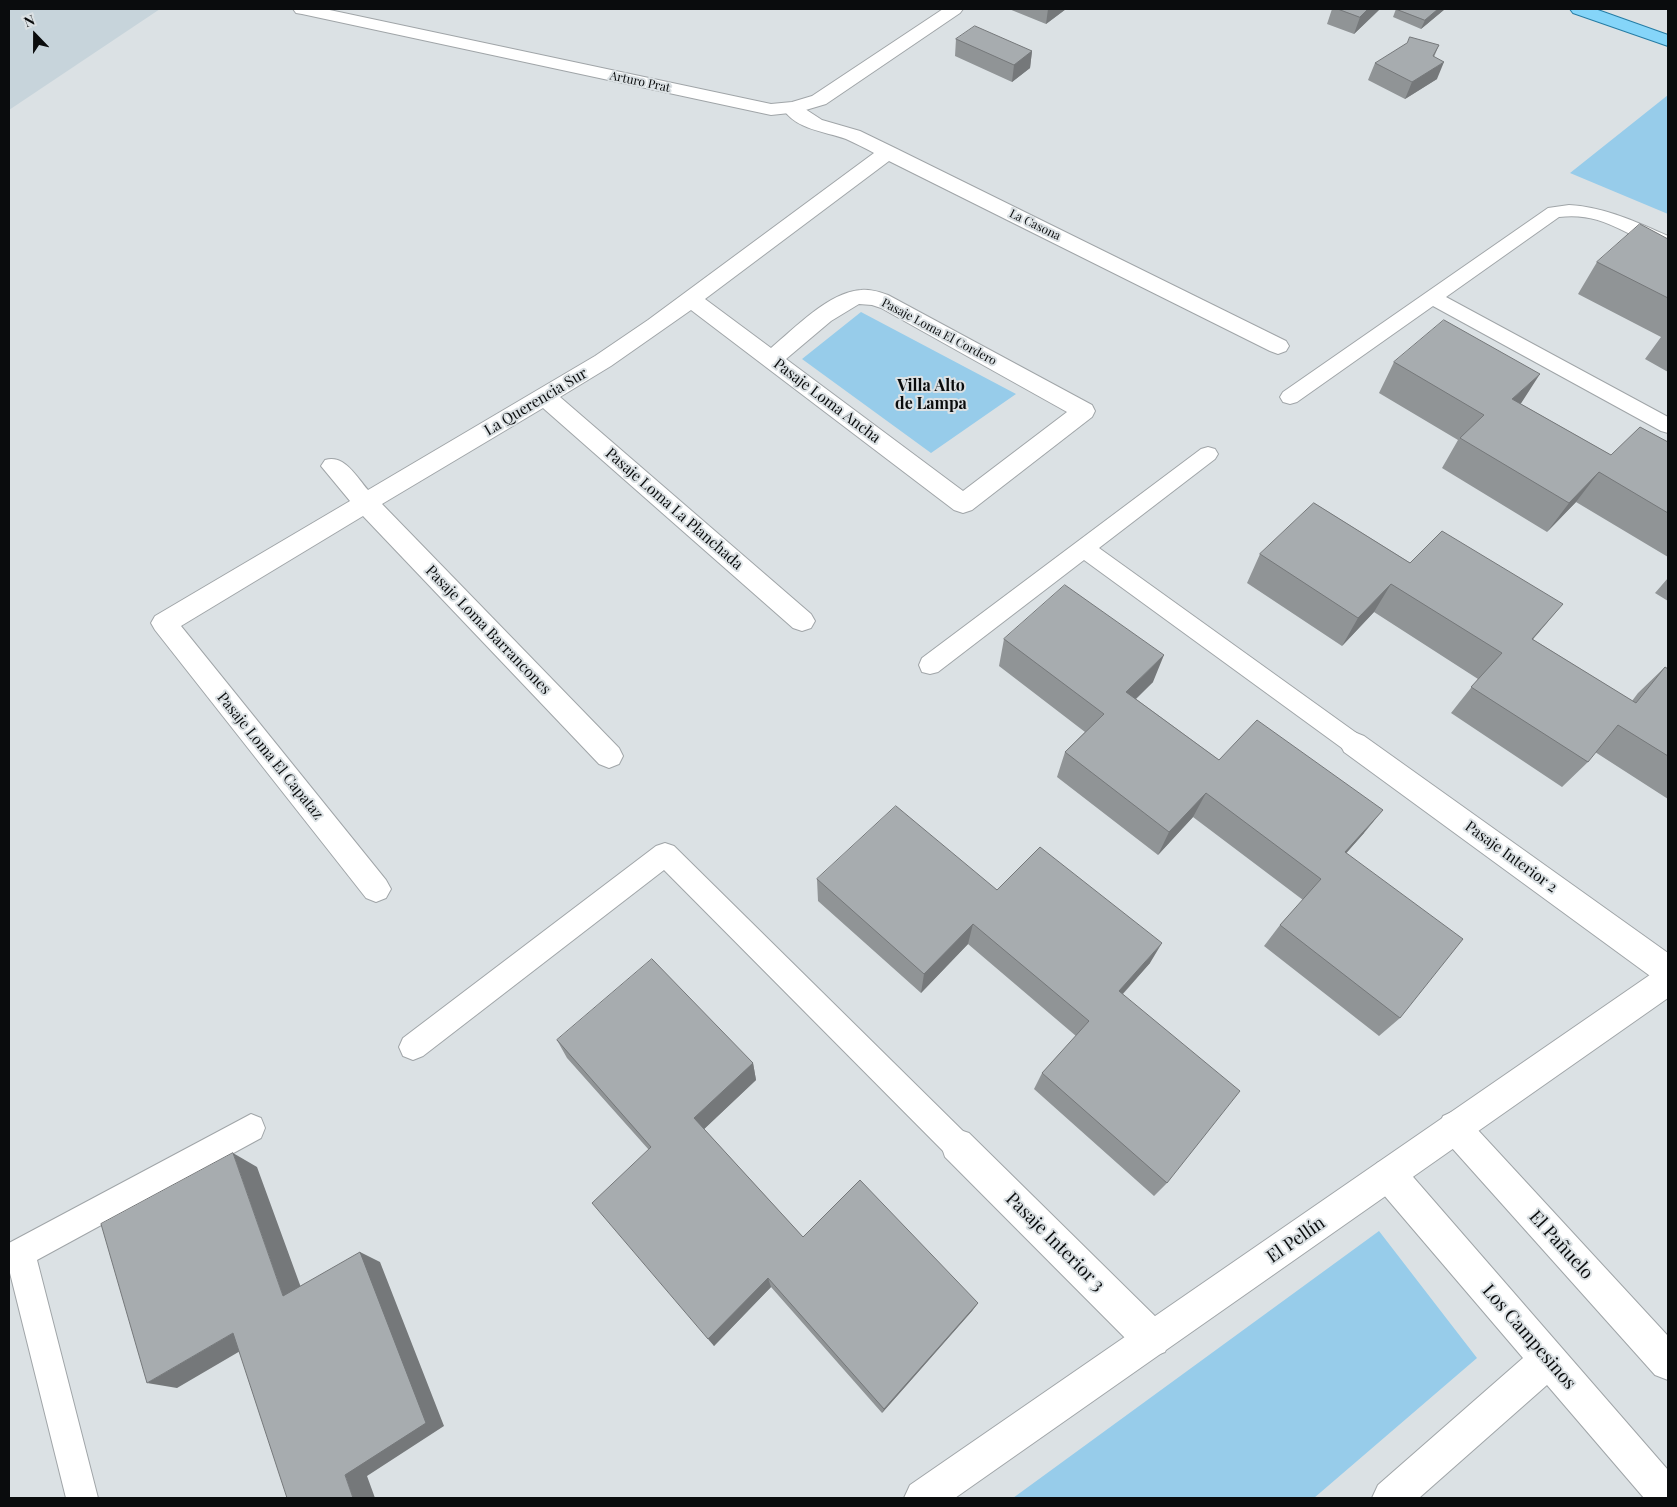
<!DOCTYPE html>
<meta charset="utf-8">
<style>
body{margin:0}
#map{position:relative;width:1677px;height:1507px;overflow:hidden;background:#dbe1e4;font-family:"Playfair Display",serif}
canvas{display:block}
.frame{position:absolute;inset:0;border:10px solid #0a0c0d;pointer-events:none}
.north{position:absolute;left:10px;top:10px;width:50px;height:50px;-webkit-text-stroke:4px #dbe1e4;paint-order:stroke;rotate:338deg;font-size:14px;font-weight:700;line-height:20px;text-align:center;color:#0a0c0d}
.north::after{content:'';display:block;margin:auto;width:18px;height:22px;background:#0a0c0d;clip-path:polygon(50% 0,100% 100%,50% 72%,0 100%)}
</style>
<div id="map">
<canvas width="1677" height="1507"></canvas>
<div class="frame"></div>
<div class="north">N</div>
</div>
<script>
const g = document.querySelector('canvas').getContext('2d');
g.lineJoin = 'round';
function paint(path, color) { g.fillStyle = color; g.fill(path, 'evenodd'); }
function stroke(path, color, width, dash) { g.strokeStyle = color; g.lineWidth = width; g.lineCap = dash ? 'butt' : 'round'; g.setLineDash(dash || []); g.stroke(path); }
function label(font, color, halo, rows, align = 'center') {
  g.font = font + ' "Playfair Display",serif'; g.lineWidth = 4; g.setLineDash([]); g.textBaseline = 'middle'; g.strokeStyle = halo; g.fillStyle = color; for (const [text, x, y, turn = 0] of rows) {
    g.save(); g.translate(x, y); g.rotate((+turn || 0) * Math.PI / 180); g.textAlign = isNaN(turn) ? turn : align; if (halo) g.strokeText(text, 0, 0); g.fillText(text, 0, 0); g.restore();
  }
}
const built = new Path2D(`
 M9 9H160L9 110Z`);
const green = new Path2D(`
 M1668 95V214L1570 173Z
 M861 312 1016 394 931 453 802 359Z
 M1379 1231 1477 1358 1314 1498H1013Z`);
const service = new Path2D(`
 M1569 205C1605 207 1636 222 1668 236V249C1628 239 1605 211 1559 217L1446 297 1668 417V433L1661 431 1433 306 1297 402 1290 404 1283 402 1280 397 1283 392 1548 208Z
 M1208 447 1215 449 1218 454 1215 459 1099 548 1362 737 1366 744 1362 751 1354 754 1346 751 1084 560 938 672 930 674 922 672 919 665 922 658 1201 449Z
 M665 843 674 846 967 1135 971 1145 967 1155 957 1159 947 1155 664 870 423 1056 413 1060 403 1056 399 1047 403 1038 656 846Z
 M251 1114 261 1118 265 1128 261 1138 37 1260 98 1498H66L10 1273 9 1274V1243Z`);
const minor = new Path2D(`
 M792 103 799 105 822 120 860 131 895 148 1286 341 1289 346 1286 351 1278 354 1270 351 889 161 705 299 771 348C795 328 829 292 861 290 871 289 879 292 888 295L1092 405 1095 411 1092 417 972 510 963 513 954 510 691 310 611 366 560 397 811 614 815 621 811 628 802 631 793 628 543 408 382 504 619 748 623 756 619 764 609 768 599 764 363 516 181 626 386 880 391 889 386 898 376 902 366 898 155 630 151 623 155 616 350 501 321 466 325 460C344 454 356 476 368 490L595 356 648 320 874 153C865 148 855 143 846 139 824 131 797 130 783 109L785 105ZM859 304 872 305 881 308 1067 412 963 491 786 359 831 321Z
 M1354 732 1364 736 1668 953V985L1657 981 1344 752 1340 744 1344 736Z
 M1454 1111 1465 1116 1668 1336V1380L1655 1375 1443 1138 1438 1127 1443 1116Z
 M957 1129 969 1133 1165 1326 1170 1339 1165 1352 1152 1357 1139 1352 945 1157 941 1145 945 1133Z
 M1389 1158 1401 1163 1668 1470V1498H1644L1547 1385 1419 1498H1372L1378 1485 1523 1358 1377 1187 1372 1175 1377 1163Z`);
const tertiary = new Path2D(`
 M293 9H325L771 104 792 102 812 96 943 9H963L960 13 826 104 799 112 771 115 302 14 296 13Z
 M1668 966V998L955 1498H904L910 1485 1657 970Z`);
const primary = new Path2D(`
 M1570 9H1595L1668 35V46L1573 13Z`);
const wall = new Path2D(`
 M1009 9H1066L1046 24Z
 M1332 9H1380L1354 34 1327 24Z
 M1396 9H1445L1421 29 1393 17Z
 M956 39 1032 51 1030 68 1012 82 955 56Z
 M1439 45 1434 57 1437 79 1405 99 1368 80 1375 63Z
 M1668 239V372L1645 359 1661 337 1578 294 1597 262Z
 M1394 362 1521 404 1611 455 1668 442V557L1576 502 1547 532 1442 468 1458 440 1379 393Z
 M1314 503 1632 701 1638 693 1665 667 1668 669V799L1595 752 1588 762 1562 787 1451 713 1478 679 1374 612 1342 646 1247 583 1260 554Z
 M1668 578V601L1655 593Z
 M1004 639 1153 682 1136 699 1219 760 1364 833 1346 853 1400 1018 1379 1036 1264 946 1280 925 1303 900 1193 817 1158 855 1057 777 1065 752 1085 732 999 666Z
 M817 879 997 890 1150 963 1123 994 1167 1183 1154 1196 1034 1089 1042 1073 1076 1036 968 944 921 993 818 901Z
 M557 1040 753 1063 756 1080 704 1129 803 1237 978 1303 972 1311 882 1413 771 1287 714 1346 649 1150 567 1058Z`);
const shadedWall = new Path2D(`
 M1048 9H1066L1046 24Z
 M1368 9H1380L1354 34 1360 17Z
 M1438 9H1445L1421 29 1425 20Z
 M1032 51 1030 68 1012 82 1014 65Z
 M1444 62 1437 79 1405 99 1412 82Z
 M1540 374 1520 405 1512 399Z
 M1599 472 1576 502 1547 532 1569 503Z
 M1391 584 1374 612 1342 646 1358 618Z
 M1563 604 1540 631 1510 666 1532 639Z
 M1164 655 1153 682 1116 718 1126 692Z
 M1206 793 1193 817 1158 855 1169 832Z
 M1383 810 1364 833 1327 875 1345 852Z
 M973 924 968 944 921 993 924 974Z
 M1162 943 1150 963 1108 1010 1119 991Z
 M753 1063 756 1080 700 1133 694 1118Z
 M233 1153 257 1167 307 1304 283 1296Z
 M360 1252 380 1262 444 1426 367 1476 375 1498H353L345 1475Z
 M768 1278 771 1287 714 1346 708 1339Z
 M978 1303 972 1311 882 1413 884 1409Z
 M233 1333 259 1340 177 1388 147 1383Z`);
const building = new Path2D(`
 M1338 9H1368L1360 17Z
 M1396 9H1438L1425 20Z
 M975 26 1032 51 1014 65 956 39Z
 M1410 37 1439 45 1433 56 1444 62 1412 82 1375 63 1407 43Z
 M1640 224 1668 239V298L1597 262Z
 M1444 320 1540 374 1512 399 1611 455 1640 427 1668 442V513L1599 472 1569 503 1460 438 1484 415 1394 362Z
 M1314 503 1410 563 1442 531 1563 604 1532 639 1636 703 1665 667 1668 669V756L1618 725 1588 762 1471 687 1502 653 1391 584 1358 618 1260 554Z
 M1065 585 1164 655 1126 692 1219 760 1257 720 1383 810 1345 852 1463 939 1400 1018 1280 925 1321 879 1206 793 1169 832 1065 752 1104 714 1004 639Z
 M896 806 997 890 1040 847 1162 943 1119 991 1240 1091 1167 1183 1042 1073 1089 1021 973 924 924 974 817 879Z
 M652 959 753 1063 694 1118 803 1237 860 1180 978 1303 884 1409 768 1278 708 1339 592 1203 651 1147 557 1040Z
 M233 1153 283 1296 360 1252 426 1423 345 1475 353 1498H287L233 1333 147 1383 101 1224Z`);
const farStreetnames = [
 ["Arturo Prat",640,82,12],
 ["La Casona",1035,225,26],
 ["Pasaje Loma El Cordero",939,332,28]
];
const streetNames = [
 ["Pasaje Loma Ancha",827,401,37],
 ["La Querencia Sur",536,402,-31],
 ["Pasaje Loma La Planchada",674,509,41],
 ["Pasaje Loma Barrancones",488,630,46],
 ["Pasaje Loma El Capataz",270,756,51],
 ["Pasaje Interior 2",1511,857,36]
];
const neighbourhoodNames = [
 ["Villa Alto",931,386],
 ["de Lampa",931,404]
];
const nearStreetnames = [
 ["El Pellín",1296,1240,-35],
 ["Pasaje Interior 3",1055,1242,45],
 ["El Pañuelo",1561,1245,48],
 ["Los Campesinos",1529,1337,49]
];
paint(built, '#c7d4db');
paint(green, '#97ccea');
stroke(service, '#a0a5a8', 2);
stroke(minor, '#a0a5a8', 2);
stroke(tertiary, '#a0a5a8', 2);
stroke(primary, '#257ca4', 2);
paint(service, '#fff');
paint(minor, '#fff');
paint(tertiary, '#fff');
paint(primary, '#85d5f9');
paint(wall, '#909496');
paint(shadedWall, '#75787a');
paint(building, '#a7acaf');
stroke(building, '#75787a', 1);
label('12px', '#0a0c0d', '#dbe1e4', farStreetnames);
label('15px', '#0a0c0d', '#dbe1e4', streetNames);
label('bold 16px', '#0a0c0d', '#dbe1e4', neighbourhoodNames);
label('18px', '#0a0c0d', '#dbe1e4', nearStreetnames);
</script>
